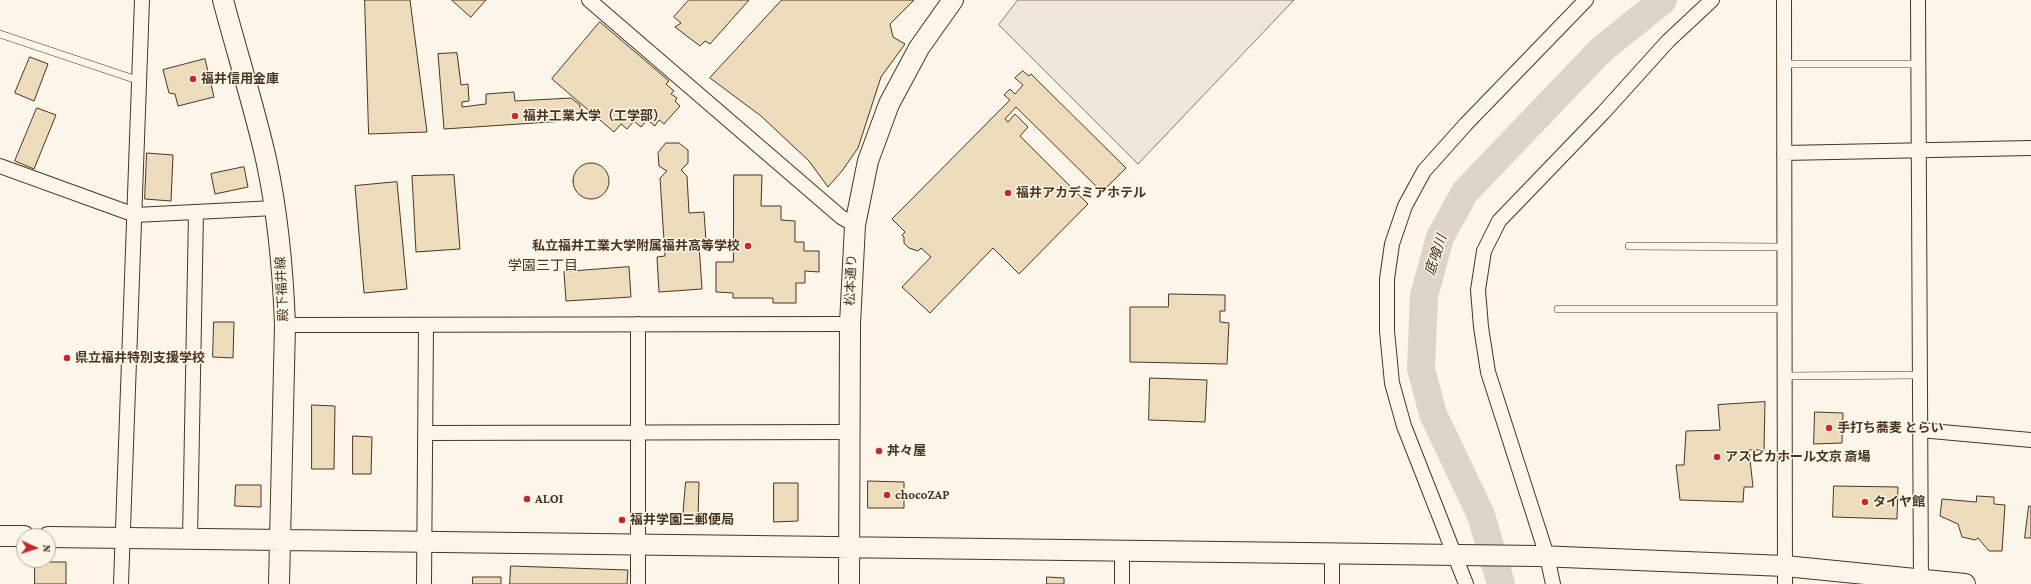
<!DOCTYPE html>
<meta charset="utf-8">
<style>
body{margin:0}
#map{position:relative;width:2031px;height:584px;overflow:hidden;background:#fbf6e9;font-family:"Crimson Pro",serif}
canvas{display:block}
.north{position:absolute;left:16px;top:528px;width:40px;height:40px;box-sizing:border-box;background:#fbf6e9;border:1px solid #b4a999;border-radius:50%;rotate:93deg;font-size:11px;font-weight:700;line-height:16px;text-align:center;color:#4a3520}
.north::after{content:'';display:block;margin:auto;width:14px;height:18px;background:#c62828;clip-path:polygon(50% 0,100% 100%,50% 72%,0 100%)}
</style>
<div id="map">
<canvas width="2031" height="584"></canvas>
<div class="north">N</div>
</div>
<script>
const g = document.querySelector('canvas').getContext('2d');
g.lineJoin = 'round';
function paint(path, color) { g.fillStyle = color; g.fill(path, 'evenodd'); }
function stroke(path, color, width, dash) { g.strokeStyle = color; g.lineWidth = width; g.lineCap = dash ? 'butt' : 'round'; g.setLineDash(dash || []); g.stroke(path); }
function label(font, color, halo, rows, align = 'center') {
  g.font = font + ' "Crimson Pro","Noto Sans JP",serif'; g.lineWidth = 3; g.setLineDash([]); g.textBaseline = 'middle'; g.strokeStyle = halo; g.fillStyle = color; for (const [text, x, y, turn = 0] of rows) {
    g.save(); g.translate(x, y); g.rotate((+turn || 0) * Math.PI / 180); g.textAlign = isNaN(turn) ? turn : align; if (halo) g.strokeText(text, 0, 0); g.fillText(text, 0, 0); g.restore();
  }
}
const green = new Path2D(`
 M1018 0H1294L1138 164 999 25Z`);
const river = new Path2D(`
 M1501 584 1481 515 1433 414 1421 369 1424 296 1440 237 1465 192 1601 50 1663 0`);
const building = new Path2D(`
 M365 0H410L427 132 369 134Z
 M452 0H486L471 17Z
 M689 0H749L710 44 705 41 700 46 675 27 681 23 674 17Z
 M782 0H914L890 24 893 37 905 44 881 77 858 148 842 171 828 187 809 161 761 116 710 78Z
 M600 22 669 81 666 84 674 91 671 94 677 98 675 101 680 106 664 124 659 120 655 126 647 120 641 127 634 121 627 129 621 124 614 132 552 79Z
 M457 53 461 85 468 84 469 101 462 102V107L486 104V94L514 92 515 101 571 98 580 105V120L444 129 438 54Z
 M30 57 48 64 34 101 15 93Z
 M205 59 214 97 178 106 175 94 169 93 163 70Z
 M1023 71 1029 76 1031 74 1126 168 1102 192 1016 107 1005 119 1008 122 1015 114 1028 127 1020 136 1088 204 1019 274 993 248 930 313 902 287 931 257 921 248 918 251 909 248 904 243V237L902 235 905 232 892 219 1010 100 1004 95 1010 89 1015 94 1023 85 1015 78Z
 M37 108 56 115 34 169 15 161Z
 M666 143H679L688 150V163L681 170 687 176 689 213 704 212 706 241H694V245H699L702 289 659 292 657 257 665 256 660 178 667 171 659 166 658 153Z
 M147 153 173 155 171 201 145 199Z
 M573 181a18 18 0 1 1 36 0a18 18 0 1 1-36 0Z
 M244 167 248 187 215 194 211 174Z
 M454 175 460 249 416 252 412 176Z
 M734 175H762L761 206H781V220L795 221V242H804V251H819V272L805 271V283H796V303H773V298H733V293L716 292V262H733Z
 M397 182 407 289 364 293 355 186Z
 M629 267 631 297 566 301 564 272Z
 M1169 294 1225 295V311H1220V322L1229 323 1227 364 1130 362V307H1168Z
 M214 322H234L233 358 213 357Z
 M1150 378 1207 380 1205 422 1149 420Z
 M1765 402 1764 450H1749L1753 487H1744L1743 502 1680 500 1676 465H1684L1686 431 1720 430 1718 405Z
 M312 405 335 406 334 469H312Z
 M1815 412 1843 413 1842 443 1814 444Z
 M353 436 372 437 371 474H353Z
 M868 481 904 482V508H868Z
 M686 482H699L698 519 683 518Z
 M774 483H798V521L774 522Z
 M236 485H261V507L235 506Z
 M1834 486 1898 487 1897 519 1833 517Z
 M1977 496 1994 497V504L2005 505 2002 551H1989L1978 538 1975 540 1962 537 1958 524 1940 516 1942 499 1976 502Z
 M2029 506 2031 507V538H2025Z
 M35 562H66V584H35Z
 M511 566 628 570 627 584H510Z
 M473 577H501V584H473Z
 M1047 577 1064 578V584H1047Z`);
const lane = new Path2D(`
 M0 34 140 81
 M1784 64H1919
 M1629 246 1784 247
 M1558 309H1784
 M1785 376 1920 375`);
const street = new Path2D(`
 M589 0 841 217 855 225
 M1784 0 1785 584
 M1918 0 1921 584
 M1784 153 2031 148
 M0 166 135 215 275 208
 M638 324V584
 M285 325 850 324
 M1920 430 2031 440
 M425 433 849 432
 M190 539 196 212
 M1122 550V584
 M1332 553V584
 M121 584 142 0
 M424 584 426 325
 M1466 584 1404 426 1392 383 1387 331V279L1392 244 1405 206 1424 171 1466 124 1586 0
 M1553 584 1547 556 1488 372 1481 327 1478 290 1484 251 1499 221 1603 113 1668 41 1712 0`);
const secondary = new Path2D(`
 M223 0C237 53 254 106 266 159 278 214 283 270 285 325L279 584
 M0 536H24
 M48 537 1538 556 1785 566 1965 584
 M849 584 850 324 855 225 868 161 889 104 919 48 953 0`);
const markers = [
 [193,79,4,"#c62828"],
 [515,116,4,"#c62828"],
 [1008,193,4,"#c62828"],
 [748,246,4,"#c62828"],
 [67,358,4,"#c62828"],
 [1829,428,4,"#c62828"],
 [879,451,4,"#c62828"],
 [1717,457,4,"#c62828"],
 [887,495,4,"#c62828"],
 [527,499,4,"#c62828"],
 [1865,502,4,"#c62828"],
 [622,520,4,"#c62828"]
];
const poiNames = [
 ["福井信用金庫",201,79],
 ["福井工業大学（工学部）",523,116],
 ["福井アカデミアホテル",1016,193],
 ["私立福井工業大学附属福井高等学校",740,246,"right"],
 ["県立福井特別支援学校",75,358],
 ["手打ち蕎麦 とらい",1837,428],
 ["丼々屋",887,451],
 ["アスピカホール文京 斎場",1725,457],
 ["chocoZAP",895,495],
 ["ALOI",535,499],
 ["タイヤ館",1873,502],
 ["福井学園三郵便局",630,520]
];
const streetNames = [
 ["松本通り",851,280,-88],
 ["殿下福井線",282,289,-93]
];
const waterNames = [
 ["底喰川",1436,255,-72]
];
const neighbourhoodNames = [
 ["学園三丁目",543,266]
];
paint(green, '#ede6d9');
stroke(green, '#887966', 1);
stroke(river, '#dcd4c6', 28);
paint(building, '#ecdcbc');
stroke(building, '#4a3520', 1);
stroke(lane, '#4a3520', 8);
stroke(street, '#4a3520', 16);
stroke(secondary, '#4a3520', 22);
stroke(lane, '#fbf6e9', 7);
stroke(street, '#fbf6e9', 14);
stroke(secondary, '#fbf6e9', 20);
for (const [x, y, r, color] of markers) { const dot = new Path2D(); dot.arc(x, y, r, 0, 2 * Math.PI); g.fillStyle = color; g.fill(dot); stroke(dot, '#fbf6e9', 1.5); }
label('bold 13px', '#4a3520', '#fbf6e9', poiNames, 'left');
label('13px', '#4a3520', '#fbf6e9', streetNames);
label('italic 14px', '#4a3520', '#fbf6e9', waterNames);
label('14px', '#4a3520', '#fbf6e9', neighbourhoodNames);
</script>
